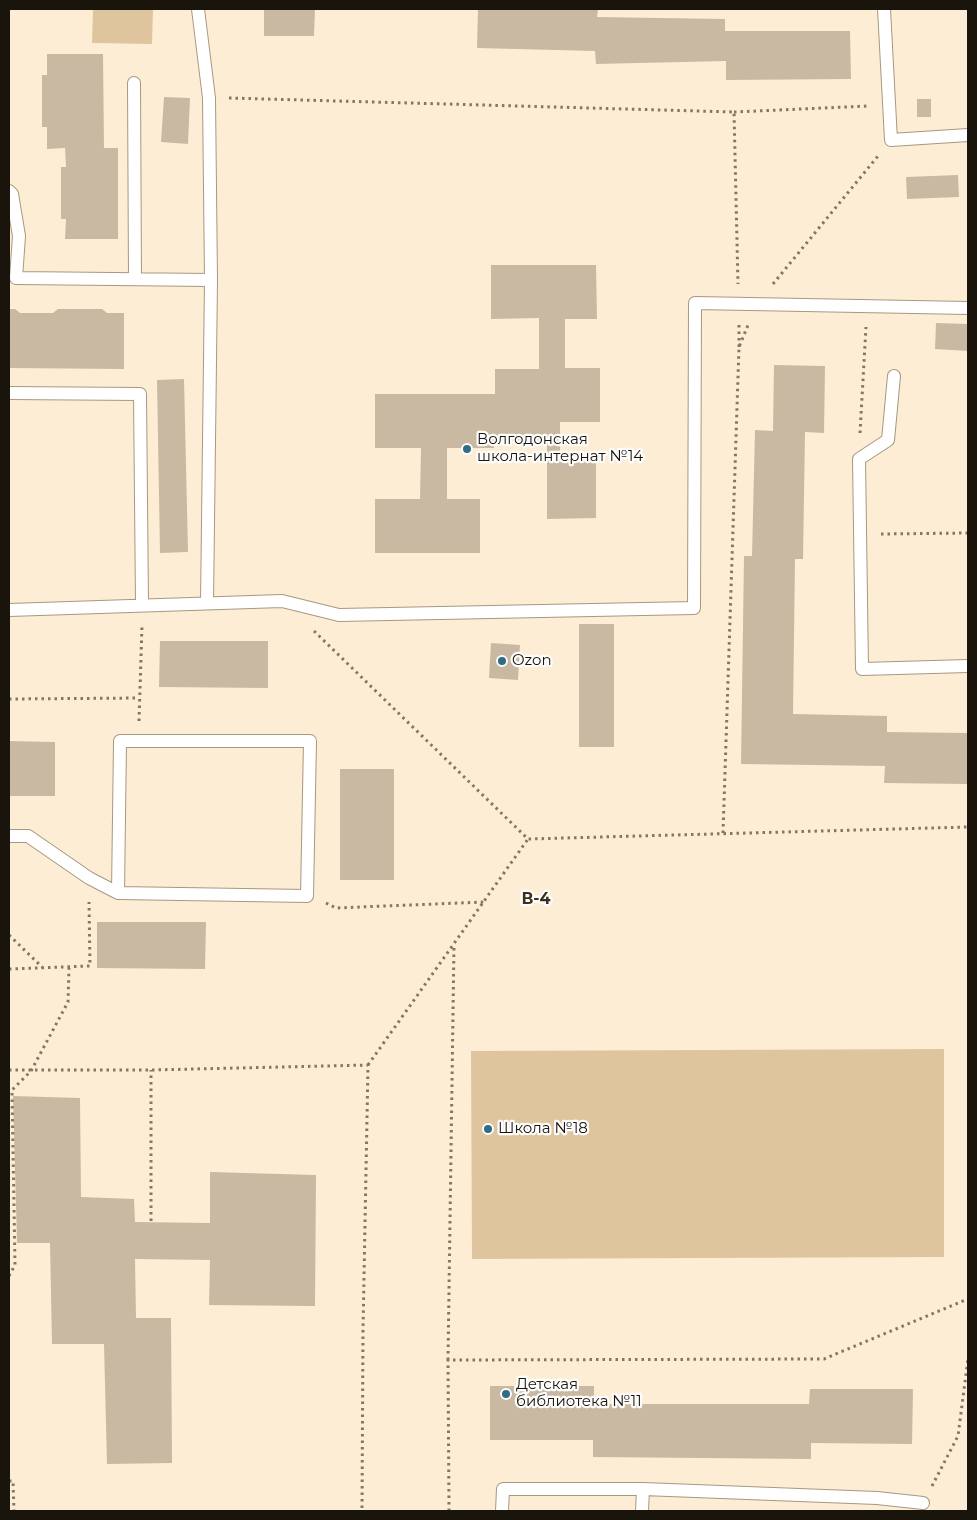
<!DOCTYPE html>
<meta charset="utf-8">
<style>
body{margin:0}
#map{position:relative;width:977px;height:1520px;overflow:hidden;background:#feedd5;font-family:Montserrat,sans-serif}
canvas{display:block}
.frame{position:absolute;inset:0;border:10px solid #1a150c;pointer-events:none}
</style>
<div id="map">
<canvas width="977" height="1520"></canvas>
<div class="frame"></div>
</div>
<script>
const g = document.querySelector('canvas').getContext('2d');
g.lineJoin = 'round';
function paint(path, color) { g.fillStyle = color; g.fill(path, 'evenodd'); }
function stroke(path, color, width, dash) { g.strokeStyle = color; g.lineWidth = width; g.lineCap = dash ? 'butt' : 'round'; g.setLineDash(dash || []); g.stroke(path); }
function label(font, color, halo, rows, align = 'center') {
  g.font = font + ' Montserrat,sans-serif'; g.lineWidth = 4.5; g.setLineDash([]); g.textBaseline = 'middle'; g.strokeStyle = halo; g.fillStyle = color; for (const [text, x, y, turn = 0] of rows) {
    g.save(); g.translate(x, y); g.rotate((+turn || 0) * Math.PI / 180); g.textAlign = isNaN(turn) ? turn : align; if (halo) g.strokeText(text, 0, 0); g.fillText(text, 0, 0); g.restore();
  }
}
const green = new Path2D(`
 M93 9H153L152 44 92 43Z
 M944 1049V1257L472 1259 471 1051Z`);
const building = new Path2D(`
 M264 9H315L314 36H264Z
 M478 9H598L597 17 725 19V31H850L851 79 726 80V61L596 64 595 51 477 48Z
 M47 54H103L104 148H118V239H65L66 219H61V167H66L65 148 47 149V127H42V75H47Z
 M164 97 190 98 188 144 161 142Z
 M917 99H931V117H917Z
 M958 175 959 197 907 199 906 177Z
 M491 265H596L597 319H565V368H600V422H560V462H596V518L547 519V440L494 441V448H447V499H480V553H375V499H420L421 448H375V394H495V369H539V318L491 319Z
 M9 309H15L20 313H53L58 309H102L107 313H124V369L9 368Z
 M936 323 968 324V351L935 349Z
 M774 365 825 366 824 433 805 432 803 559H795L793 714 887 716V732L968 733V784L884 783 885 766 741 764 744 556H752L755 430 773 431Z
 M184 379 188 552 160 553 157 380Z
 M579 624H614V747H579Z
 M160 641H268V688L159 687Z
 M491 643 520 645 518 680 489 678Z
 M9 741 55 742V796H9Z
 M340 769H394V880H340Z
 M97 922H206L205 969 97 968Z
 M13 1096 80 1098 81 1197 134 1199 135 1222 210 1223V1172L316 1175 315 1306 209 1305 210 1260 135 1259 136 1318H171L172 1463 107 1464 104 1344H52L50 1243H17Z
 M490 1386H594V1404H809L810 1389H913L912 1444 811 1443V1459L593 1457V1440H490Z`);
const path = new Path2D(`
 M229 98 734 112 738 284
 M734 112 868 106
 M773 284 878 156
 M739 325V347
 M860 433 866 327
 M881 534 968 533
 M314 631 528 839 968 827
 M9 699 139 698
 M139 721 142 625
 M723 833 739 347 748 325
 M326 903 336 908 484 902
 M9 935 43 968
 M9 969 90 966 89 902
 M368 1065 528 839
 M9 1070H151L368 1065 363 1330 362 1511
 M151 1221V1070
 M9 1276 15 1265 12 1090 31 1071 68 1002 69 968
 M448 1360 454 944
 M9 1481H13L14 1511
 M932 1486 958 1436 968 1359
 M449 1511 448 1360 824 1359 968 1299`);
const service = new Path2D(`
 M198 9 209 98 211 280 207 603
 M884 9 891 140 968 135
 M134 83 135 279
 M9 191 12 194 19 236 16 278 211 280
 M894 376 888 440 859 459 862 669 968 666
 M9 393 140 394 142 604
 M9 610 282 601 339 615 694 608 695 303 968 308
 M9 836H28L89 878 118 893 307 896 310 741H120L118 893
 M502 1511 503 1489H643
 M642 1511 643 1489 877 1498 923 1503`);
const markers = [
 [467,449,5,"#316c84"],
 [502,661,5,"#316c84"],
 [488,1129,5,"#316c84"],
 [506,1394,5,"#316c84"]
];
const poiNames = [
 ["Волгодонская",477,440],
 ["школа-интернат №14",477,457],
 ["Ozon",512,661],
 ["Школа №18",498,1129],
 ["Детская",516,1385],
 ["библиотека №11",516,1402]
];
const neighbourhoodNames = [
 ["В-4",536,899]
];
paint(green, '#dfc59e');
paint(building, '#c9b9a2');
stroke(service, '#a79882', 14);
stroke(path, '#827767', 3, [2.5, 4]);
stroke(service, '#fff', 12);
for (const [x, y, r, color] of markers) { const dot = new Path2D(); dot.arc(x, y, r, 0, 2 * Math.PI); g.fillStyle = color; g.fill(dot); stroke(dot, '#fdfdfd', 2); }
label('15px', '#1a150c', '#fdfdfd', poiNames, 'left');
label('bold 16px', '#3d301d', '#fdfdfd', neighbourhoodNames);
</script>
